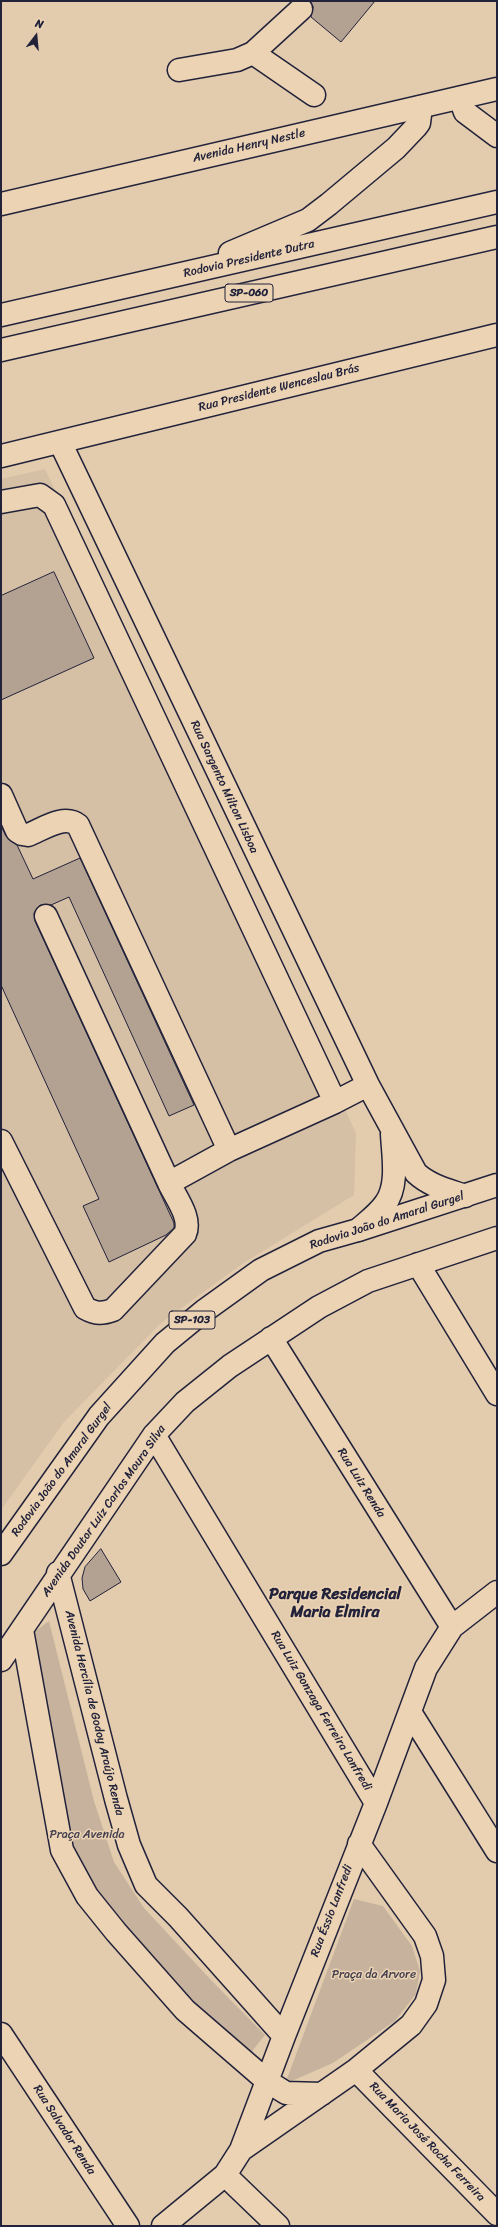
<!DOCTYPE html>
<meta charset="utf-8">
<style>
body{margin:0}
#map{position:relative;width:498px;height:2227px;overflow:hidden;background:#e3ccae;font-family:Sriracha,sans-serif}
canvas{display:block}
.frame{position:absolute;inset:0;border:2px solid #22223b;pointer-events:none}
.north{position:absolute;left:16px;top:16px;width:40px;height:40px;-webkit-text-stroke:3px #ebd3b3;paint-order:stroke;rotate:16deg;font-size:11px;font-weight:700;line-height:16px;text-align:center;color:#22223b}
.north::after{content:'';display:block;margin:auto;width:14px;height:18px;background:#22223b;clip-path:polygon(50% 0,100% 100%,50% 72%,0 100%)}
</style>
<div id="map">
<canvas width="498" height="2227"></canvas>
<div class="frame"></div>
<div class="north">N</div>
</div>
<script>
const g = document.querySelector('canvas').getContext('2d');
g.lineJoin = 'round';
function paint(path, color) { g.fillStyle = color; g.fill(path, 'evenodd'); }
function stroke(path, color, width, dash) { g.strokeStyle = color; g.lineWidth = width; g.lineCap = dash ? 'butt' : 'round'; g.setLineDash(dash || []); g.stroke(path); }
function label(font, color, halo, rows, align = 'center') {
  g.font = font + ' Sriracha,sans-serif'; g.lineWidth = 3; g.setLineDash([]); g.textBaseline = 'middle'; g.strokeStyle = halo; g.fillStyle = color; for (const [text, x, y, turn = 0] of rows) {
    g.save(); g.translate(x, y); g.rotate((+turn || 0) * Math.PI / 180); g.textAlign = isNaN(turn) ? turn : align; if (halo) g.strokeText(text, 0, 0); g.fillText(text, 0, 0); g.restore();
  }
}
const built = new Path2D(`
 M45 469 356 1133 354 1195 242 1264 161 1323 64 1422 1 1510V479Z`);
const green = new Path2D(`
 M49 1621 94 1801 114 1862 144 1908 211 1980 265 2035 249 2055 190 2007 90 1891 70 1841 29 1636Z
 M354 1899 383 1906 412 1946 420 1971 416 1994 395 2021 333 2063 285 2084Z`);
const building = new Path2D(`
 M310 1H375L341 42 311 17 313 7Z
 M54 572 94 658 1 700V596Z
 M1 826 6 836 17 845 33 879 80 858 194 1105 169 1116 69 897 51 905H40L34 913 35 921 174 1223V1228L166 1235 109 1262 83 1206 99 1199 1 985Z
 M101 1549 121 1582 90 1601 83 1589 82 1578 85 1567Z`);
const minor = new Path2D(`
 M253 53 314 95
 M179 70 237 60 253 53 301 9
 M60 442 368 1085 416 1173C430 1186 448 1190 465 1196
 M1 456 497 335
 M1 502 40 495 54 505 335 1102
 M1 795 17 831 22 834 28 835C43 829 64 814 78 825L229 1150 335 1102 368 1085
 M46 916 169 1183 229 1150
 M1 1141 85 1308C96 1314 102 1314 113 1310L185 1234C192 1218 176 1198 169 1183
 M358 1230C367 1222 378 1214 385 1204 399 1186 393 1155 392 1134
 M418 1264 497 1394
 M271 1338 452 1627
 M154 1435 376 1803
 M58 1573 116 1799 129 1845 146 1885 178 1917 284 2036
 M22 1630 62 1850 87 1896 116 1932 185 2010 267 2081 286 2093 322 2094
 M1 1660 154 1435 185 1402 230 1366 319 1307 368 1281 497 1238
 M410 1712 497 1851
 M1 2034 128 2226
 M356 2070 497 2214
 M241 2150 356 2070 411 2025 426 2004 434 1980 432 1956 425 1936 359 1844
 M225 2175 278 2226
 M163 2226 225 2175 241 2150 284 2036 376 1803 426 1668 452 1627 497 1592`);
const major = new Path2D(`
 M1 204 497 89
 M1 1554 99 1416 165 1343 204 1311 261 1270 319 1241 358 1230 497 1185`);
const highway = new Path2D(`
 M460 98 465 112 497 136
 M230 253 308 220 329 204 396 148 416 127 419 123 421 107
 M1 315 497 202
 M1 350 497 237`);
const shields = [
 [249,293,48],
 [192,1320,46]
];
const shieldNames = [
 ["SP-060",249,293],
 ["SP-103",192,1320]
];
const streetNames = [
 ["Avenida Henry Nestle",249,146,-13],
 ["Rodovia Presidente Dutra",249,259,-13],
 ["Rua Presidente Wenceslau Brás",279,388,-14],
 ["Rua Sargento Milton Lisboa",224,787,65],
 ["Rodovia João do Amaral Gurgel",387,1221,-18],
 ["Rodovia João do Amaral Gurgel",62,1470,-54],
 ["Rua Luiz Renda",361,1483,58],
 ["Avenida Doutor Luiz Carlos Moura Silva",104,1511,-55],
 ["Rua Luiz Gonzaga Ferreira Lanfredi",321,1711,59],
 ["Avenida Hercília de Godoy Araújo Renda",94,1713,76],
 ["Rua Éssio Lanfredi",332,1911,-69],
 ["Rua Salvador Renda",64,2130,57],
 ["Rua Maria José Rocha Ferreira",427,2142,46]
];
const parkNames = [
 ["Praça Avenida",87,1835],
 ["Praça da Arvore",374,1975]
];
const districtNames = [
 ["Parque Residencial",335,1595],
 ["Maria Elmira",335,1613]
];
paint(built, '#d5bfa5');
paint(green, '#c7b39d');
paint(building, '#b3a291');
stroke(building, '#22223b', 1);
stroke(minor, '#22223b', 25);
stroke(major, '#22223b', 25);
stroke(highway, '#22223b', 25);
stroke(minor, '#ebd3b3', 22);
stroke(major, '#ebd3b3', 22);
stroke(highway, '#ebd3b3', 22);
for (const [x, y, w] of shields) { const box = new Path2D(); box.roundRect(x - w / 2, y - 9, w, 18, 3); g.fillStyle = '#ebd3b3'; g.fill(box); stroke(box, '#22223b', 1); }
label('bold 11px', '#22223b', null, shieldNames);
label('12px', '#22223b', '#ebd3b3', streetNames);
label('12px', '#433f4f', '#ebd3b3', parkNames);
label('bold 16px', '#22223b', '#ebd3b3', districtNames);
</script>
